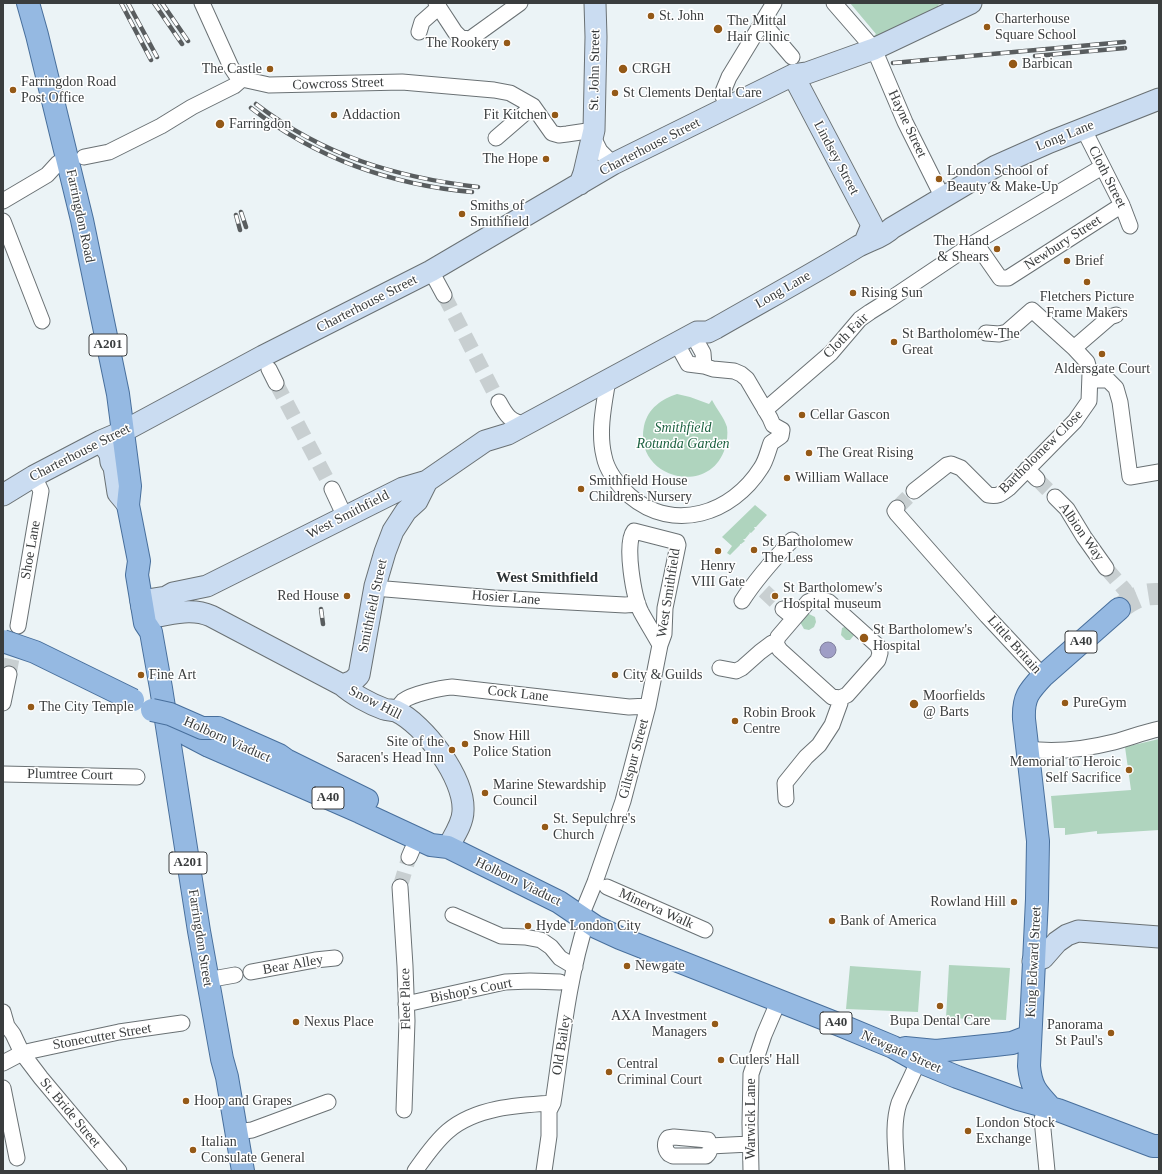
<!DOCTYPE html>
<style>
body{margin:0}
#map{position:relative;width:1162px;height:1174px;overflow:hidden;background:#ebf3f6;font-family:Georgia,serif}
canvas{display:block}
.frame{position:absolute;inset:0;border:4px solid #3a3d3e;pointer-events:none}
</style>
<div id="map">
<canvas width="1162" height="1174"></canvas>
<div class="frame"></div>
</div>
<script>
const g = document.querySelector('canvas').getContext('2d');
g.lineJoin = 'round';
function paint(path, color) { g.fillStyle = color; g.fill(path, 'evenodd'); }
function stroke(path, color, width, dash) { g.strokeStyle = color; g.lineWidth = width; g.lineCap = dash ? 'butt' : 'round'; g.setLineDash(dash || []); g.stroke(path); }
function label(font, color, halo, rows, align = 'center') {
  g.font = font + ' Georgia,serif'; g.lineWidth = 3; g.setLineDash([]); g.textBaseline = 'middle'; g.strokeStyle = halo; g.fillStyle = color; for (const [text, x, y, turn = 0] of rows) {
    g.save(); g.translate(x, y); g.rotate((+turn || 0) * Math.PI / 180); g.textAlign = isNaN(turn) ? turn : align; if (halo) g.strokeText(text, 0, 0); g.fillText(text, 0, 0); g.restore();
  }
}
const green = new Path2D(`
 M850 3H943L938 5 940 9 872 38 876 34Z
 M677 394 690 397 709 404 712 400C717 410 724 417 727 427 728 434 727 442 725 448 710 498 633 478 644 426 648 408 662 399 677 394Z
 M755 505 767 515 756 527H754L755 529 751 533 749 532 750 533 745 539H743L745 541 741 544H740V545L730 555 727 553 732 546 722 537Z
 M807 613 815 617 816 622 814 627 809 630 804 629 800 622Z
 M847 626 855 634 850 640H846L841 635 842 628Z
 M1159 739V830L1097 834V831L1065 835V828H1054L1051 796 1131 790 1125 747Z
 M949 965 1010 968 1006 1020 946 1018Z
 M850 966 921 971 918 1012 846 1009Z`);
const water = new Path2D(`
 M820 650a8 8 0 1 1 16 0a8 8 0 1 1-16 0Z`);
const streetTunnel = new Path2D(`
 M444 295 499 402
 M276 383 332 489
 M1037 479 1055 497
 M897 508 914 491
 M1106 568 1125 590 1131 600
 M764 591 783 609
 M9 674 18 626
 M400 887 409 857`);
const primaryTunnel = new Path2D(`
 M1119 609C1132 599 1143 593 1159 594`);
const street = new Path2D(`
 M202 3 231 67 237 76 242 79 269 85 402 82 494 90 510 93 533 106 552 133 559 135 567 134 594 130
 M436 3 455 32 461 38 470 39 520 3
 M834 3 874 49 905 122 943 198
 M763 23 792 57
 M419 32 422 22 439 7
 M728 107 722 94 729 77 774 3
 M1083 128 1122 205 1130 226
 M593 137 600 151 613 164
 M496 138 533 106
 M84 157 109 152 161 126 192 107 234 86 242 79
 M3 201 47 175 58 163
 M3 221 42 321
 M974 243 977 245 1000 278H1008L1122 205
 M431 271 444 295
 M693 335 703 353 704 366
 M1074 348 1110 317 1116 315
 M269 369 276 383
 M608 380C604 404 598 432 604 456 607 472 618 485 630 496 674 533 732 514 761 468 766 461 768 451 771 443L781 436 782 430 773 425 770 418 757 396 747 379 741 374 734 371 713 369 704 366 688 364 677 344
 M1090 380H1108L1116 388 1120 402 1130 477 1159 472
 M499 402C506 415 510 422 526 424
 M765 410 831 353 860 319 870 312 886 302 974 243 1102 167
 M1027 469 1037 479
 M332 489 345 517
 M914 491 947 465 951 464 961 468 988 495C998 497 1001 494 1009 488L1075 421 1089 401 1090 373 1087 362 1074 348 1032 310 1007 332 999 334 986 333
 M1055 497 1067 509 1084 537 1106 568
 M897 508 895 511 897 514 987 616 1043 676
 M375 586 386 589 494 598 625 605 638 604
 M818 598 829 602 878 646 880 653 878 660 847 695 840 698 832 697 780 650 776 644 778 637 808 602Z
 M742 601C756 579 774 559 792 540
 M783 609 794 618
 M18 626 41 491 34 476
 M720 668 736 671 742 668 760 652 772 643 776 644
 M3 703 9 674
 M396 711C398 708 400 704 403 701 412 694 440 688 452 687L629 707 648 706
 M1028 749C1057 753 1086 749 1114 742 1129 738 1144 732 1159 729
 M3 774 137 777
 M786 799 785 783 806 757 819 745 832 725 840 703V698
 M409 857 412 850
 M400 887 405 966 407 1021 404 1110
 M607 887 705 930
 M453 915 501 936 525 937 541 940 551 947 560 958 575 967
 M581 916 595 882 623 801 648 706 660 645 664 634 665 608 678 545 677 542 634 531C624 544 634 598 641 612 647 623 654 634 660 645
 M251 972 315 960 335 958
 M207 980 235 975
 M406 1004 505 982 530 981 560 982
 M3 1012 7 1026 13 1034 22 1053 41 1078 119 1171
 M3 1063 22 1053 35 1050 119 1032 182 1023
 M3 1088 17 1158
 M1042 1119 1047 1171
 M237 1132 252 1130 328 1102
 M674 1137 708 1140C711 1145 711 1152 706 1156H673L669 1154C665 1150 664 1143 668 1138Z
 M710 1146 750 1144
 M415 1171C425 1157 435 1142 448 1131 476 1107 519 1105 553 1103
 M544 1171 549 1136V1111L553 1103C562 1043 568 978 587 920
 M751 1171 750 1123 751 1074 764 1035 779 1000
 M897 1171C896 1149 892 1125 899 1103 905 1089 913 1075 918 1061`);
const secondary = new Path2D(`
 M793 75 872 225 865 242
 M580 184 584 173 594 130 596 37 595 3
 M101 441 110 454 111 462 114 467 118 493 128 505
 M3 495 34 476 101 441 122 432 263 356 431 271 613 164 793 75 807 73 874 49 971 3
 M141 601 166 597 173 593 207 586 403 488 427 481 485 441 508 434 697 332H708L716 328C763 301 811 275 857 247 869 240 882 238 892 228L996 166 1050 142 1159 99
 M142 607 157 616C176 613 193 608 211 616L342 685C352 694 370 704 384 709 387 710 392 710 396 711 424 724 465 778 463 811 463 823 454 836 448 847
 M342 685 353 681 359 675 375 586 385 552 393 531 406 511 417 501 427 481
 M1033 961 1043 958 1057 942 1067 935 1078 931 1159 937`);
const primary = new Path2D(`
 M28 3 37 35 82 220 118 394 130 486 128 505 139 561 137 575 145 623 151 632 161 688 199 931 222 1059 227 1077 243 1171
 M218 728 279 755 286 760 367 800
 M188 735 209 746 360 812 431 845 448 847 559 902 596 927 620 938 840 1025 893 1047 918 1061 957 1077 1018 1099 1058 1110 1153 1146H1159
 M905 1048 936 1051 995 1045 1012 1043 1030 1036
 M1050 1107C1036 1092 1031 1087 1029 1066L1037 899 1038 841 1024 719C1023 697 1029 691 1043 676L1119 609`);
const rail = new Path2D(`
 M121 3 151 60
 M128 3 157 57
 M154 3 182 44
 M162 3 188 41
 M1035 56 1125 48
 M893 63 1124 42
 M256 104C324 156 395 177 478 187
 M251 108C315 158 392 185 472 192
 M241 212 246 227
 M236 215 240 230
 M321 609 323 624`);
const primaryBridge = new Path2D(`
 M3 641 35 652 133 700
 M152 710 170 714 202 728H218`);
const markers = [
 [651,16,4,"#945917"],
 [987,27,4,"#945917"],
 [718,29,5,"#945917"],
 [507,43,4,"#945917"],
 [1013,64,5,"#945917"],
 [270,69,4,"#945917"],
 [623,69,5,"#945917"],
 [13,90,4,"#945917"],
 [615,93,4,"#945917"],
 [334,115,4,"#945917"],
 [555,115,4,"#945917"],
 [220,124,5,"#945917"],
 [546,159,4,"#945917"],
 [939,179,4,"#945917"],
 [462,214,4,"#945917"],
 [997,249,4,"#945917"],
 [1067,261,4,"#945917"],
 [1087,282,4,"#945917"],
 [853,293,4,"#945917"],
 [894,342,4,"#945917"],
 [1102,354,4,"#945917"],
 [802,415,4,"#945917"],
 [809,453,4,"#945917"],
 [787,478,4,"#945917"],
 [581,489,4,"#945917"],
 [754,550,4,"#945917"],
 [718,551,4,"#945917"],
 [347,596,4,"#945917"],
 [775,596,4,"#945917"],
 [864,638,5,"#945917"],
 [141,675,4,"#945917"],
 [615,675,4,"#945917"],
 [1065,703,4,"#945917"],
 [914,704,5,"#945917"],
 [31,707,4,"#945917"],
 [735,721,4,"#945917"],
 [465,744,4,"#945917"],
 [452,750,4,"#945917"],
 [1129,770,4,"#945917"],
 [485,793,4,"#945917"],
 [545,827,4,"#945917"],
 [1014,902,4,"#945917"],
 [832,921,4,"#945917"],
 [528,926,4,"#945917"],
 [627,966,4,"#945917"],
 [940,1006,4,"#945917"],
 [296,1022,4,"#945917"],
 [715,1024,4,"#945917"],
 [1111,1033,4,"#945917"],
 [721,1060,4,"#945917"],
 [609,1072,4,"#945917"],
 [186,1101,4,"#945917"],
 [968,1131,4,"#945917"],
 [193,1150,4,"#945917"]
];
const shields = [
 [108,345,38],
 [1081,642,32],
 [328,798,32],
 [188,863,38],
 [836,1023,32]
];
const shieldNames = [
 ["A201",108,345],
 ["A40",1081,642],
 ["A40",328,798],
 ["A201",188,863],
 ["A40",836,1023]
];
const poiNames = [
 ["St. John",659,16],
 ["Charterhouse",995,19],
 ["Square School",995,35],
 ["The Mittal",727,21],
 ["Hair Clinic",727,37],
 ["The Rookery",499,43,"right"],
 ["Barbican",1022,64],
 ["The Castle",262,69,"right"],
 ["CRGH",632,69],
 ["Farringdon Road",21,82],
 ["Post Office",21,98],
 ["St Clements Dental Care",623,93],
 ["Addaction",342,115],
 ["Fit Kitchen",547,115,"right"],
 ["Farringdon",229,124],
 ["The Hope",538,159,"right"],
 ["London School of",947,171],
 ["Beauty & Make-Up",947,187],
 ["Smiths of",470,206],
 ["Smithfield",470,222],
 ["The Hand",989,241,"right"],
 ["& Shears",989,257,"right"],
 ["Brief",1075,261],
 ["Rising Sun",861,293],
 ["Fletchers Picture",1087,297,"center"],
 ["Frame Makers",1087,313,"center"],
 ["St Bartholomew-The",902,334],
 ["Great",902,350],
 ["Aldersgate Court",1102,369,"center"],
 ["Cellar Gascon",810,415],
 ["The Great Rising",817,453],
 ["William Wallace",795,478],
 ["Smithfield House",589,481],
 ["Childrens Nursery",589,497],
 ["St Bartholomew",762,542],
 ["The Less",762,558],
 ["Henry",718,566,"center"],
 ["VIII Gate",718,582,"center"],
 ["St Bartholomew's",783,588],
 ["Hospital museum",783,604],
 ["Red House",339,596,"right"],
 ["St Bartholomew's",873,630],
 ["Hospital",873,646],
 ["Fine Art",149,675],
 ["City & Guilds",623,675],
 ["Moorfields",923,696],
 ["@ Barts",923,712],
 ["PureGym",1073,703],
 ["The City Temple",39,707],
 ["Robin Brook",743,713],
 ["Centre",743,729],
 ["Snow Hill",473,736],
 ["Police Station",473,752],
 ["Site of the",444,742,"right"],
 ["Saracen's Head Inn",444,758,"right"],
 ["Memorial to Heroic",1121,762,"right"],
 ["Self Sacrifice",1121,778,"right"],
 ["Marine Stewardship",493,785],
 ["Council",493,801],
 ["St. Sepulchre's",553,819],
 ["Church",553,835],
 ["Rowland Hill",1006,902,"right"],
 ["Bank of America",840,921],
 ["Hyde London City",536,926],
 ["Newgate",635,966],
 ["AXA Investment",707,1016,"right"],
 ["Managers",707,1032,"right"],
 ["Bupa Dental Care",940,1021,"center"],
 ["Nexus Place",304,1022],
 ["Panorama",1103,1025,"right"],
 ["St Paul's",1103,1041,"right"],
 ["Cutlers' Hall",729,1060],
 ["Central",617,1064],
 ["Criminal Court",617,1080],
 ["Hoop and Grapes",194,1101],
 ["London Stock",976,1123],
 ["Exchange",976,1139],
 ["Italian",201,1142],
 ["Consulate General",201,1158]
];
const streetNames = [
 ["St. John Street",595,70,-89],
 ["Cowcross Street",338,84,-2],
 ["Hayne Street",907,124,65],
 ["Long Lane",1065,136,-22],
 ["Charterhouse Street",650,147,-27],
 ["Lindsey Street",836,158,62],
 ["Cloth Street",1107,177,63],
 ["Farringdon Road",80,216,78],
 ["Newbury Street",1063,243,-33],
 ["Long Lane",783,290,-30],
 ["Charterhouse Street",367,304,-27],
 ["Cloth Fair",846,336,-45],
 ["Bartholomew Close",1041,452,-45],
 ["Charterhouse Street",80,453,-27],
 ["West Smithfield",348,515,-27],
 ["Albion Way",1081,532,55],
 ["Shoe Lane",31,550,-80],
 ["West Smithfield",669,593,-81],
 ["Hosier Lane",506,598,4],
 ["Smithfield Street",373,606,-78],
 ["Little Britain",1014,645,48],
 ["Cock Lane",518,694,6],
 ["Snow Hill",375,703,27],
 ["Holborn Viaduct",227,740,24],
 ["Giltspur Street",634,759,-75],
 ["Plumtree Court",70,775,1],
 ["Holborn Viaduct",518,882,26],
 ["Minerva Walk",656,909,24],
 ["Farringdon Street",200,938,81],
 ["King Edward Street",1034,962,-87],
 ["Bear Alley",293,965,-10],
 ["Bishop's Court",471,991,-11],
 ["Fleet Place",406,999,-91],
 ["Stonecutter Street",102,1037,-10],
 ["Old Bailey",562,1045,-81],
 ["Newgate Street",901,1052,24],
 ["St. Bride Street",70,1113,50],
 ["Warwick Lane",751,1119,-90]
];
const parkNames = [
 ["Smithfield",683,428],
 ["Rotunda Garden",683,444]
];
const neighbourhoodNames = [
 ["West Smithfield",547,578]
];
paint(green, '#afd4be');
paint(water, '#9f9ec6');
stroke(water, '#81819d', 1);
stroke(streetTunnel, '#c8cfd1', 15, [15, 8]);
stroke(primaryTunnel, '#c8cfd1', 22, [22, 11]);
stroke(street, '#6a7174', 17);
stroke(secondary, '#6a7174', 23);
stroke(primary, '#486f9c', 24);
stroke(street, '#fff', 15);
stroke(secondary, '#cadcf1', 21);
stroke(primary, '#95b9e2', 22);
stroke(rail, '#595d5f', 4.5);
stroke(rail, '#fff', 3, [9]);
stroke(primaryBridge, '#486f9c', 24, []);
stroke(primaryBridge, '#95b9e2', 22);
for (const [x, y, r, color] of markers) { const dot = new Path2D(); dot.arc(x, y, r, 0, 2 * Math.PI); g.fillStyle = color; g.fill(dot); stroke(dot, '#fff', 1.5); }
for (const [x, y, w] of shields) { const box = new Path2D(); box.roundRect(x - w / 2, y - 11, w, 22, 3); g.fillStyle = '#fff'; g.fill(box); stroke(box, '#3a3d3e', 1); }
label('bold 13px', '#3a3d3e', null, shieldNames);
label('14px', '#3a3d3e', '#fff', poiNames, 'left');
label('14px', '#3a3d3e', '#fff', streetNames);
label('italic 14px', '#1d6241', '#fff', parkNames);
label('bold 15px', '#2d3335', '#fff', neighbourhoodNames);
</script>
